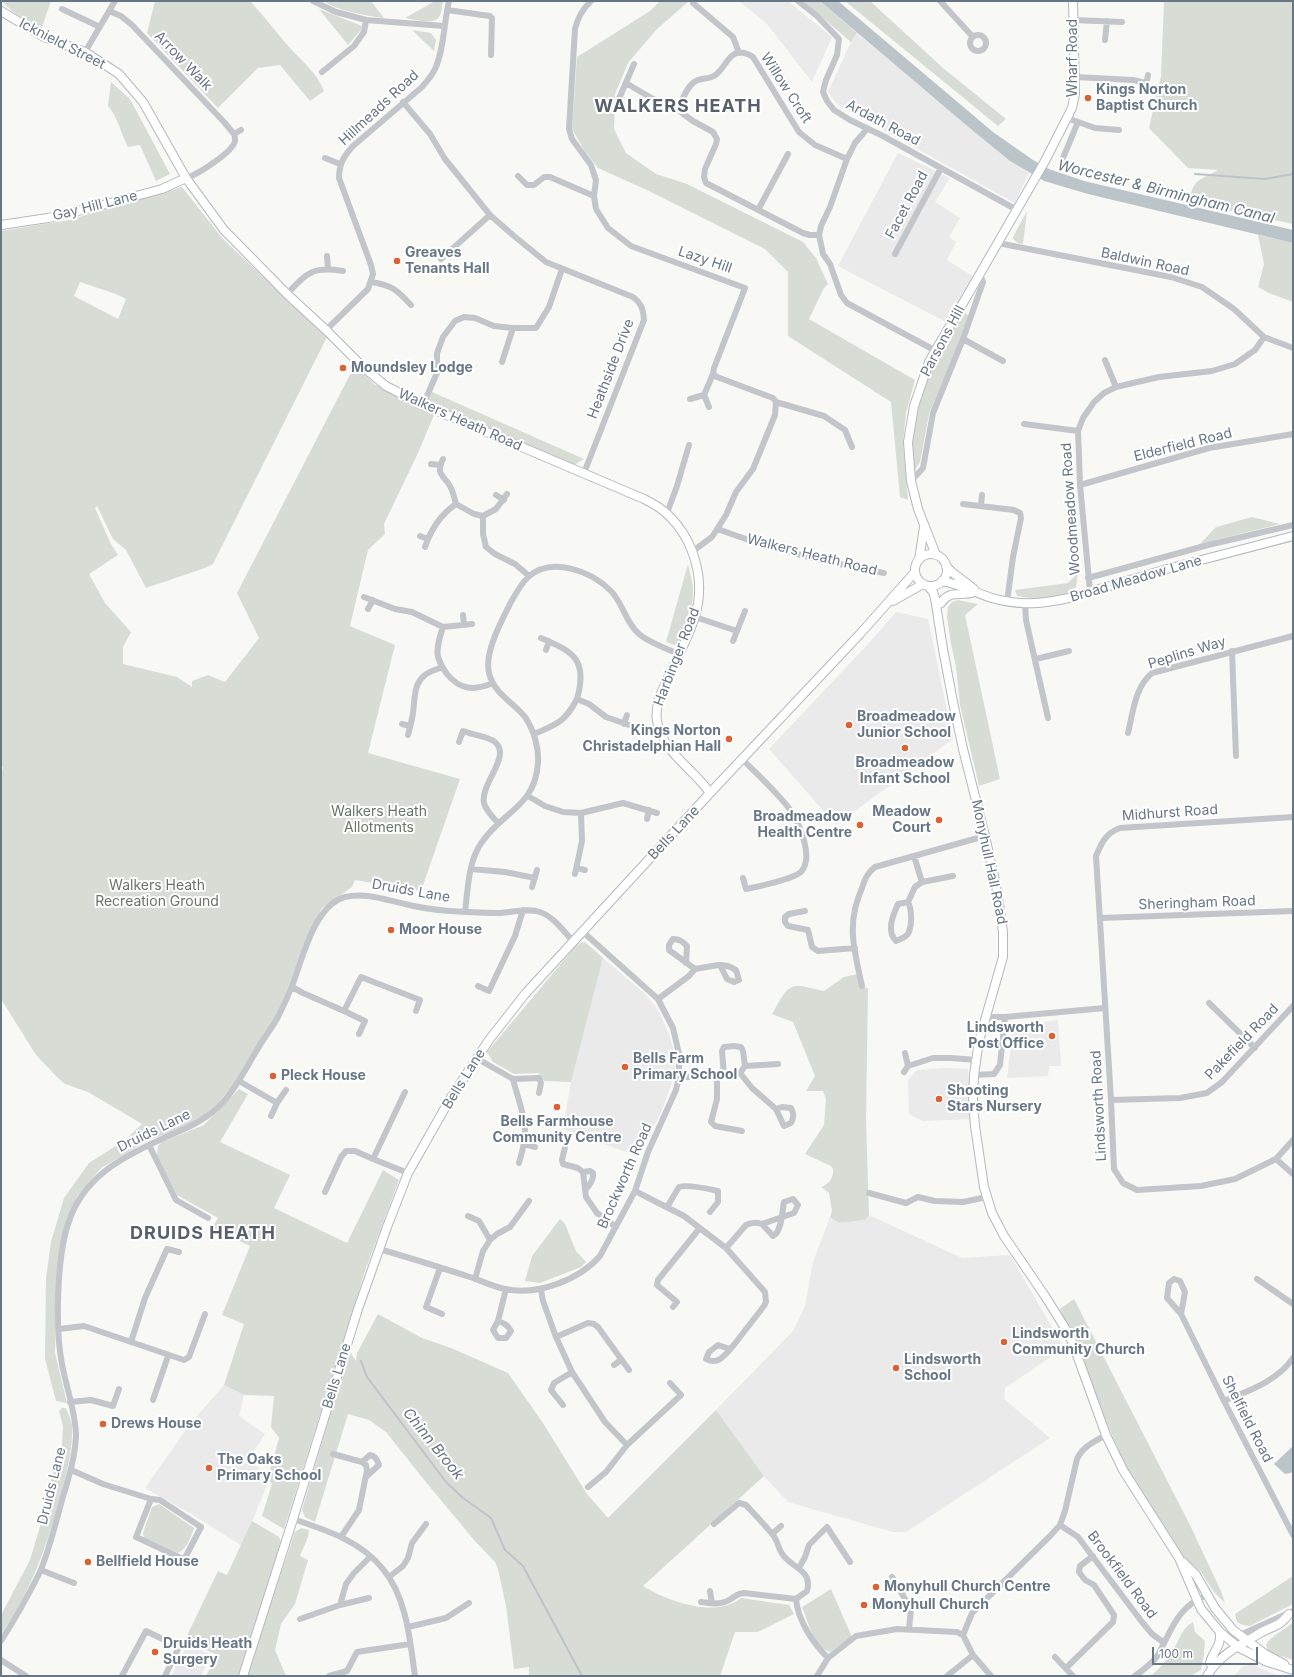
<!DOCTYPE html>
<style>
body{margin:0}
#map{position:relative;width:1294px;height:1677px;overflow:hidden;background:#f8f8f5;font-family:Inter,sans-serif}
canvas{display:block}
.frame{position:absolute;inset:0;border:2px solid #687785;pointer-events:none}
.scale{position:absolute;left:1152px;top:1647px;width:106px;height:18px;box-sizing:border-box;border:2px solid #687785;border-top:0;padding-left:5px;font-size:12px;line-height:14px;white-space:nowrap;color:#687785;-webkit-text-stroke:3px #fff;paint-order:stroke}
</style>
<div id="map">
<canvas width="1294" height="1677"></canvas>
<div class="frame"></div>
<div class="scale">100 m</div>
</div>
<script>
const g = document.querySelector('canvas').getContext('2d');
g.lineJoin = 'round';
function paint(path, color) { g.fillStyle = color; g.fill(path, 'evenodd'); }
function stroke(path, color, width, dash) { g.strokeStyle = color; g.lineWidth = width; g.lineCap = dash ? 'butt' : 'round'; g.setLineDash(dash || []); g.stroke(path); }
function label(font, color, halo, rows, align = 'center') {
  g.font = font + ' Inter,sans-serif'; g.lineWidth = 4; g.setLineDash([]); g.textBaseline = 'middle'; g.strokeStyle = halo; g.fillStyle = color; for (const [text, x, y, turn = 0] of rows) {
    g.save(); g.translate(x, y); g.rotate((+turn || 0) * Math.PI / 180); g.textAlign = isNaN(turn) ? turn : align; if (halo) g.strokeText(text, 0, 0); g.fillText(text, 0, 0); g.restore();
  }
}
const built = new Path2D(`
 M739 1H788L832 37 812 82 767 24Z
 M857 33 966 125 1010 161 1029 173 1015 203 838 105 828 92 851 42Z
 M898 153 950 178 935 202 960 218 949 237 956 242 947 260 974 277 948 323 838 266Z
 M896 612 928 619 953 739 836 825 769 749 870 642Z
 M603 958 645 994 658 1010 669 1034 675 1056 674 1077 661 1113 637 1156 563 1129 571 1082Z
 M1058 1020 1061 1066H1049L1048 1076 1007 1078 1012 1036 1019 1027Z
 M946 1068 968 1069 970 1119 923 1121 909 1114 908 1080 917 1070Z
 M869 1215 962 1258 1010 1255 1064 1348 1005 1388 1004 1399 1050 1438 906 1532H893L788 1502 764 1476 716 1410 793 1331 805 1306 813 1262 830 1217 839 1223 865 1220Z
 M224 1385 244 1395 239 1416 265 1434 249 1458 269 1480 242 1546 193 1515 145 1488 190 1424Z
 M188 1644 211 1655 201 1676H171Z
 M1252 1664 1278 1676H1234L1242 1667Z`);
const green = new Path2D(`
 M2 1H51L41 30 13 12Z
 M155 1H250C264 16 276 32 289 47 302 61 317 73 324 91L310 101 280 65 258 68 218 108 147 33Z
 M325 1H371L384 18C372 17 330 9 325 1Z
 M435 1H443C442 6 442 13 439 17 433 26 414 19 405 18Z
 M660 1H689L656 30 628 63 615 94 614 129 626 153 656 174 687 184 803 242 816 258 828 284 824 288 809 319 915 380 906 413 903 443 908 500 900 497 891 402 788 336V272L765 249 649 191 598 168 584 150 572 129 577 57 650 11Z
 M803 1H820L857 33 851 42Z
 M845 1H870L943 68 1006 119 998 126Z
 M1164 1H1293V224L1189 202C1194 177 1198 182 1218 170L1188 168 1149 128 1161 76Z
 M319 9 362 26 361 30 348 45Z
 M412 30 431 33 436 40 434 51Z
 M111 82 130 99 170 174 156 181 140 145 128 147C121 134 118 117 108 106Z
 M182 187 223 239 327 337 213 564 205 568 146 588 126 550 113 539 97 506 95 508 111 544 118 555 89 574 105 603 131 632 123 647V664L177 677 192 687V681L208 675 225 682 259 638 237 593 355 365 374 384 434 415 418 453 384 524 385 534 368 550 350 626 395 645 368 753 460 779 421 891 355 880 352 887 322 908 306 941 292 978 276 1016 236 1081 219 1102 199 1120 180 1129 149 1140 101 1168 78 1195 70 1211 62 1238 57 1278 55 1353 67 1403 56 1401 45 1359 46 1278 51 1242 64 1198 89 1163 125 1140 142 1124 88 1092 65 1084 58 1078 36 1055 1 999V774L3 768 1 765V231L69 220ZM80 282 116 294 126 299 118 319 74 296Z
 M1027 211 1023 244 1018 243 1013 239V237Z
 M1258 235 1293 243V302L1269 293 1258 287 1264 264Z
 M962 311 967 314 970 318 929 414 920 462 914 472 911 444 923 386 934 361Z
 M432 392 584 459 574 465 430 406 428 402Z
 M1252 517 1280 524 1200 544 1216 527Z
 M688 564C690 573 693 583 693 592 693 604 687 639 675 645L666 642Z
 M1078 573 1076 587C1062 601 1036 600 1017 596L1015 590 1068 583Z
 M958 600 978 604 965 615 1000 779 979 786 960 705 956 667 951 644 947 617 948 607 952 602Z
 M585 942 603 958 571 1082 544 1081 538 1073 514 1074 493 1062 487 1052 574 948 580 943Z
 M857 974 860 987 868 988 866 1119 869 1215 865 1220 839 1223 830 1217 832 1211 829 1193 821 1187C829 1184 834 1178 833 1169L831 1166 805 1154 824 1125 826 1099 823 1091H806L815 1076 793 1022 772 1014C791 981 788 983 824 991L844 977Z
 M239 1089 248 1094 220 1142 290 1175 274 1208 347 1243 383 1170 399 1180 366 1268 284 1529 262 1516 272 1484 268 1478 279 1438 271 1427 274 1396 244 1395 224 1385 244 1324 222 1315 250 1246 212 1228 218 1218 177 1195 157 1155 158 1146 162 1142 204 1125Z
 M560 1219 565 1224 576 1251 586 1262 581 1267 540 1283 525 1281 532 1256Z
 M1074 1299 1190 1525 1221 1591 1225 1603 1214 1592 1200 1571 1179 1553 1124 1464 1060 1309Z
 M378 1314 422 1338 451 1348 508 1373 543 1423 587 1494 608 1518 716 1410 764 1476 643 1586C668 1601 715 1619 741 1598L789 1605 794 1614 758 1632H735L720 1676H529V1667L514 1669 506 1606 498 1569 495 1562 474 1540 421 1476 386 1432 369 1420 348 1414 315 1522 305 1517 302 1510 349 1351 356 1361 357 1353Z
 M62 1408H66C68 1413 71 1419 72 1425 73 1447 68 1468 63 1488 49 1540 32 1591 1 1634V1615L30 1560 41 1523 43 1505 62 1445 63 1426 59 1411Z
 M159 1504 194 1528C191 1537 187 1549 178 1553L144 1538 143 1533 152 1507Z
 M252 1521 279 1537 281 1541 239 1676H206L217 1655 185 1640 218 1571 227 1575Z
 M301 1528 309 1530 308 1537 300 1556 308 1560 295 1604 281 1624 275 1650 286 1676H246L295 1532Z
 M1293 1576V1604L1250 1626 1243 1625 1237 1622 1235 1614Z
 M831 1589 852 1637 830 1652C814 1647 808 1622 802 1607Z
 M1193 1622 1195 1632 1205 1641 1204 1655 1201 1670 1190 1676H1151C1159 1669 1166 1661 1172 1652 1179 1641 1181 1629 1193 1622Z
 M1293 1622V1660L1268 1652 1266 1645C1269 1637 1286 1629 1293 1622Z`);
const water = new Path2D(`
 M820 1H838L993 132 1033 160 1049 169 1084 181 1293 230V243L1088 194 1044 181 1010 161 966 125Z
 M1293 1446V1470L1291 1473 1285 1474 1274 1464Z`);
const stream = new Path2D(`
 M1195 174 1265 179 1293 174
 M361 1361 367 1377 446 1482 463 1498 491 1518 505 1550 523 1566 582 1676`);
const street = new Path2D(`
 M313 1 336 12 366 20 444 26
 M591 1C582 10 578 17 575 29L569 129 572 139 591 165 596 180 594 196 596 209 608 228 631 246 745 288 714 368 713 374 717 377 773 398 776 402 824 416 845 430 852 447
 M798 1 817 16 839 39 837 55 826 80 823 92 827 101 834 110 850 120 883 136 1017 210
 M940 1 973 37
 M693 3 733 37 739 53
 M62 9 100 27
 M447 10 490 16 492 18 491 55
 M109 11 121 16 132 25 224 122 234 134
 M1073 20 1122 22
 M970 43a8 8 0 1 1 16 0a8 8 0 1 1-16 0Z
 M1105 40 1107 21
 M85 52 115 1
 M322 72 354 46 364 32 366 20
 M1075 77 1133 80 1146 83
 M626 83 653 99 678 110 693 121 713 132 717 139 716 144 705 169 704 177 706 183 803 233 810 235H819
 M1145 90 1148 75
 M618 101 634 64
 M403 102 430 134 445 159 490 215 514 236 546 262 633 297C642 304 643 309 644 320L584 473
 M678 110C682 101 687 85 696 81 701 78 709 79 714 76 727 69 729 42 753 57L799 132 815 145 847 159
 M1067 118 1095 128 1119 130
 M867 129 855 143 847 159 830 207 821 226 819 235 823 254 830 264 841 295 847 303 936 351
 M325 158 340 164
 M1063 158 1078 122
 M518 176 527 185H534L544 177H550L594 196
 M186 178C197 175 233 152 235 141 235 139 235 136 234 134L241 130
 M758 210 788 154
 M998 243 1171 277 1202 287 1234 309 1264 337 1293 348
 M895 254 941 168
 M327 256 328 269
 M441 259 490 215
 M371 282C392 285 397 290 411 305
 M287 294C307 273 312 266 343 271
 M326 330 368 289 373 274 371 265 339 178C339 164 344 156 353 146L422 87C426 82 432 76 435 69 444 50 444 22 449 1
 M963 339 1003 361
 M1105 360 1116 387
 M502 362 513 328
 M704 395 713 374
 M690 399 704 395 709 407
 M423 405 437 373V353L443 337 455 321 464 317 475 318 494 326 513 328H536L549 307 562 269
 M1024 424 1078 431
 M443 459C437 472 440 473 448 483 453 489 454 497 456 504
 M431 464 440 465
 M911 481 923 468 933 413 963 339 983 282 980 275
 M1080 485 1209 448 1293 434
 M496 495 504 500
 M963 504 1014 510 1020 513 1021 518 1013 557 1007 602
 M981 505 982 495
 M667 513 677 486 689 445
 M483 516 496 509 507 494
 M718 529C772 550 827 562 884 573
 M420 536 428 539
 M425 547C431 529 440 515 456 504L474 514 483 516V534L486 547 495 554 515 564 529 576
 M693 551 712 537 726 515 736 492 753 469 775 415 776 402
 M1088 578 1208 545 1293 525
 M1090 591 1080 485 1079 456 1078 431 1083 418 1094 402 1104 393 1116 387 1159 377 1212 371 1235 364 1255 350 1264 337
 M364 597 395 609 412 612 443 627C440 636 436 648 438 657 440 663 443 669 447 674 460 690 474 691 493 683
 M1025 604 1026 620 1048 718
 M368 609 373 600
 M463 615 464 625
 M695 617 737 631 745 611
 M443 627 472 624
 M541 638C574 652 588 660 577 699
 M733 641 737 631
 M546 650 549 641
 M1232 651 1236 756
 M1036 659 1069 651
 M402 724 410 726
 M624 724 627 715
 M1128 733C1133 712 1135 687 1152 673L1293 636
 M534 734C557 724 565 722 577 699L589 704 606 717 632 726
 M408 735C410 727 412 720 413 713 415 700 413 684 425 675 429 671 436 670 442 667
 M459 742 463 731C470 734 490 737 495 742 512 756 480 784 484 803 486 811 493 817 498 823
 M528 796 545 806 563 812 581 813 623 803 657 813
 M1293 817 1120 828C1106 833 1102 842 1096 856L1111 1100 1114 1169 1123 1183 1137 1190 1201 1186 1235 1179 1276 1159 1293 1140
 M647 819 649 810
 M577 868 585 870
 M471 869 505 872 535 878
 M575 874 582 841 581 813
 M743 878 746 889C757 887 793 879 801 872 814 858 800 825 791 811 780 795 757 774 743 760
 M922 882 953 876
 M532 887 537 870
 M908 902C912 910 912 924 909 932 907 937 901 939 896 941 886 931 893 915 898 904L908 902 915 887 922 882 914 856
 M805 911 789 914 785 917V922L788 926 808 930 812 947 818 951 855 948
 M465 912C468 889 468 861 482 842 503 811 535 807 538 763 539 748 534 730 525 717 513 702 494 694 489 673 484 652 502 620 511 602 516 593 521 584 528 577 552 556 591 571 611 591 623 603 625 622 639 634 648 642 667 649 679 654
 M1101 918 1293 911
 M695 969 718 965C726 965 729 966 736 970L739 980 734 982 727 979 720 965
 M478 986 489 991 515 936 523 910
 M862 986C854 949 846 924 862 888 865 879 867 873 875 867L985 836
 M292 987 303 993 344 1011 361 977 420 1000 416 1011
 M658 999 689 976 695 969 669 950V945L673 939C680 939 683 942 687 946L686 963
 M1209 1003 1255 1048
 M344 1011 365 1021 359 1034
 M987 1017H1005L1105 1008
 M476 1058 513 1079 539 1078 541 1083 539 1093
 M908 1066 933 1058H951L976 1060
 M904 1072 908 1066 905 1053
 M740 1073 752 1088 776 1109 782 1107 791 1108C794 1114 794 1117 791 1123L784 1126 776 1109
 M724 1075 722 1051 724 1047 734 1046 741 1047 743 1051 745 1066
 M974 1075 994 1074 1000 1065 1005 1017
 M679 1077H717L740 1073 745 1066 778 1064
 M717 1077V1099L711 1122 715 1126 742 1131
 M513 1079C517 1096 524 1112 525 1129 526 1140 522 1152 519 1163
 M239 1081 277 1103
 M405 1092 373 1159 408 1173
 M1111 1100 1180 1098 1207 1093 1222 1082 1293 1006
 M271 1116 277 1103 286 1090
 M524 1144 535 1147
 M149 1145 176 1200 208 1218
 M565 1147 562 1160 563 1164 578 1168 583 1172
 M1276 1159 1293 1174
 M585 1190C590 1185 594 1180 593 1173L590 1171 583 1172 586 1197 597 1213 616 1227
 M635 1191 684 1216 726 1248 765 1292 766 1302 764 1306 733 1346C726 1354 718 1366 706 1359L709 1352 718 1345 730 1349
 M325 1192 341 1157 346 1151H355L373 1159
 M869 1193 906 1203 918 1197 935 1201 963 1202 987 1197
 M667 1207 679 1187C688 1184 709 1189 718 1191V1202L710 1212
 M468 1216 479 1221 490 1240
 M726 1248 746 1225C752 1222 756 1222 762 1224L794 1213 798 1205 793 1199 784 1202C782 1211 782 1232 773 1236L762 1224
 M379 1249C411 1258 442 1268 473 1278 484 1282 494 1287 505 1289 537 1296 579 1280 600 1256L635 1191 648 1152 676 1090 679 1077V1054L673 1028 658 999 583 932
 M440 1268 426 1307 442 1314
 M475 1279 483 1251 490 1240 497 1234 510 1227 529 1201
 M1257 1279 1293 1304
 M541 1290 543 1301 556 1337 572 1372 605 1422 627 1445
 M673 1307 677 1302 657 1285 658 1280 699 1229
 M1181 1314 1167 1298 1169 1283 1174 1279 1180 1281 1185 1292 1181 1314 1224 1401 1293 1535
 M498 1321C504 1323 508 1325 511 1331L506 1338H498L493 1330 498 1321 506 1289
 M59 1329 84 1326 184 1360 189 1357 205 1314
 M556 1337 588 1323 594 1324 598 1327 629 1370
 M131 1342 145 1298 167 1249 179 1252
 M614 1365 621 1360
 M153 1400 168 1356
 M1224 1401C1248 1391 1278 1381 1293 1358
 M70 1402 91 1400 113 1406 119 1389
 M563 1405 551 1390 554 1383 572 1372
 M333 1454 362 1462 366 1465 367 1470 359 1510 341 1537
 M362 1462 370 1455C376 1456 377 1460 379 1465L366 1477
 M71 1470 103 1484 151 1499 160 1500 201 1527 186 1556 183 1559 136 1537 151 1499
 M588 1487 606 1472 627 1445 681 1395 670 1383
 M293 1519C326 1530 361 1541 383 1569 407 1598 410 1641 415 1676
 M714 1524 739 1503 746 1505C755 1515 765 1525 773 1535 778 1541 778 1549 783 1555 792 1568 813 1570 807 1591L796 1599
 M1060 1525 1078 1537 1142 1622 1152 1634 1163 1642
 M772 1534 781 1526
 M799 1568 805 1557 809 1545 827 1527 850 1562
 M41 1570 74 1583
 M389 1577 403 1566 408 1558 412 1543 426 1524
 M892 1577 911 1609 909 1629
 M710 1591 712 1603
 M796 1599C798 1621 813 1643 828 1658
 M701 1602C710 1603 720 1605 727 1601 735 1598 734 1594 744 1593L796 1599
 M340 1605 369 1598
 M300 1619 340 1605 346 1584 354 1573 370 1557
 M408 1627 446 1618 469 1603
 M1240 1635 1293 1611
 M1 1641C15 1619 28 1596 40 1572 50 1548 56 1521 63 1497 69 1477 75 1457 76 1436 76 1413 66 1387 62 1364 55 1328 57 1258 68 1224 83 1176 124 1156 166 1137 187 1128 207 1120 223 1102 237 1087 246 1068 257 1050 263 1039 272 1028 278 1017 283 1007 288 996 292 986 302 961 314 905 345 897 366 892 385 900 405 904 420 908 435 910 450 911 467 912 484 913 501 913 513 912 528 908 540 912 553 916 564 932 574 942
 M1055 1657 1073 1676
 M1 1660 26 1676
 M1066 1668 1113 1622 1114 1615 1094 1585 1085 1580 1079 1572 1080 1566 1093 1556
 M122 1676 146 1631 179 1647 165 1676
 M329 1676 347 1671 357 1652 410 1644
 M817 1676 828 1658 856 1636 897 1629 957 1632 963 1635
 M947 1676 973 1655
 M991 1676 973 1655 963 1635 972 1613 1050 1536 1060 1525 1065 1511 1077 1459C1083 1446 1094 1442 1106 1435
 M1135 1676C1143 1670 1152 1664 1158 1655 1172 1629 1177 1607 1207 1595`);
const secondary = new Path2D(`
 M1 11 44 37 85 52 119 74 143 102 186 178 224 230 287 294 326 330 363 367 386 386 423 405 644 499C652 503 660 507 667 514 694 539 706 580 695 616 690 634 680 652 672 669 665 685 654 703 657 721 662 752 694 769 710 793
 M1 225 48 218 99 206 162 189 186 178
 M915 570a16 16 0 1 1 32 0a16 16 0 1 1-32 0Z
 M936 555 918 509 911 481 908 442 914 406 929 362 1045 161 1072 108 1075 94 1073 1
 M919 560 924 527
 M946 566 953 573 974 589
 M942 581C960 584 976 593 992 598 1019 606 1042 604 1069 598L1167 569 1293 536
 M928 586 933 592 935 598 943 649 953 702 963 749 985 836 996 885 1003 932V957L979 1041 974 1075 973 1100 975 1126 984 1187 992 1213 1004 1236 1045 1296 1065 1328 1073 1344 1106 1435 1123 1470 1179 1558 1201 1609 1220 1632 1238 1647 1265 1661 1293 1670
 M893 601 923 584
 M941 603C950 589 961 597 974 592
 M1183 1562 1196 1575 1215 1608 1233 1630 1265 1654 1284 1664
 M1210 1663C1213 1650 1221 1649 1220 1632
 M243 1676 293 1519 358 1309 387 1227 408 1173 450 1099 489 1040 525 994 710 793 859 635 915 572
 M1207 1676C1220 1654 1240 1645 1262 1632 1275 1625 1279 1627 1289 1614`);
const markers = [
 [1088,98,4,"#db6032"],
 [397,261,4,"#db6032"],
 [343,368,4,"#db6032"],
 [849,725,4,"#db6032"],
 [729,739,4,"#db6032"],
 [905,748,4,"#db6032"],
 [939,820,4,"#db6032"],
 [860,825,4,"#db6032"],
 [391,930,4,"#db6032"],
 [1052,1036,4,"#db6032"],
 [625,1067,4,"#db6032"],
 [273,1076,4,"#db6032"],
 [939,1099,4,"#db6032"],
 [557,1107,4,"#db6032"],
 [1004,1342,4,"#db6032"],
 [896,1368,4,"#db6032"],
 [103,1424,4,"#db6032"],
 [209,1468,4,"#db6032"],
 [88,1562,4,"#db6032"],
 [876,1587,4,"#db6032"],
 [864,1605,4,"#db6032"],
 [155,1652,4,"#db6032"]
];
const streetNames = [
 ["Icknield Street",62,44,27],
 ["Wharf Road",1073,58,-90],
 ["Arrow Walk",183,61,46],
 ["Willow Croft",786,88,57],
 ["Hillmeads Road",379,108,-43],
 ["Ardath Road",883,123,28],
 ["Facet Road",907,205,-62],
 ["Gay Hill Lane",95,206,-14],
 ["Lazy Hill",705,260,19],
 ["Baldwin Road",1145,262,12],
 ["Parsons Hill",943,341,-62],
 ["Heathside Drive",611,369,-69],
 ["Walkers Heath Road",460,420,24],
 ["Elderfield Road",1183,445,-14],
 ["Woodmeadow Road",1071,509,-94],
 ["Walkers Heath Road",812,555,14],
 ["Broad Meadow Lane",1136,579,-16],
 ["Peplins Way",1187,653,-17],
 ["Harbinger Road",677,657,-69],
 ["Midhurst Road",1170,813,-4],
 ["Bells Lane",674,833,-47],
 ["Monyhull Hall Road",989,862,78],
 ["Druids Lane",411,891,10],
 ["Sheringham Road",1197,903,-2],
 ["Pakefield Road",1242,1042,-46],
 ["Bells Lane",464,1079,-58],
 ["Lindsworth Road",1099,1106,-93],
 ["Druids Lane",154,1131,-26],
 ["Brockworth Road",625,1176,-66],
 ["Bells Lane",337,1376,-73],
 ["Shelfield Road",1247,1419,63],
 ["Druids Lane",52,1486,-76],
 ["Brookfield Road",1122,1575,53]
];
const poiNames = [
 ["Kings Norton",1096,90],
 ["Baptist Church",1096,106],
 ["Greaves",405,253],
 ["Tenants Hall",405,269],
 ["Moundsley Lodge",351,368],
 ["Broadmeadow",857,717],
 ["Junior School",857,733],
 ["Kings Norton",721,731,"right"],
 ["Christadelphian Hall",721,747,"right"],
 ["Broadmeadow",905,763,"center"],
 ["Infant School",905,779,"center"],
 ["Meadow",931,812,"right"],
 ["Court",931,828,"right"],
 ["Broadmeadow",852,817,"right"],
 ["Health Centre",852,833,"right"],
 ["Moor House",399,930],
 ["Lindsworth",1044,1028,"right"],
 ["Post Office",1044,1044,"right"],
 ["Bells Farm",633,1059],
 ["Primary School",633,1075],
 ["Pleck House",281,1076],
 ["Shooting",947,1091],
 ["Stars Nursery",947,1107],
 ["Bells Farmhouse",557,1122,"center"],
 ["Community Centre",557,1138,"center"],
 ["Lindsworth",1012,1334],
 ["Community Church",1012,1350],
 ["Lindsworth",904,1360],
 ["School",904,1376],
 ["Drews House",111,1424],
 ["The Oaks",217,1460],
 ["Primary School",217,1476],
 ["Bellfield House",96,1562],
 ["Monyhull Church Centre",884,1587],
 ["Monyhull Church",872,1605],
 ["Druids Heath",163,1644],
 ["Surgery",163,1660]
];
const parkNames = [
 ["Walkers Heath",379,812],
 ["Allotments",379,828],
 ["Walkers Heath",157,886],
 ["Recreation Ground",157,902]
];
const waterNames = [
 ["Worcester & Birmingham Canal",1166,192,14],
 ["Chinn Brook",433,1444,51]
];
const districtNames = [
 ["WALKERS HEATH",678,107],
 ["DRUIDS HEATH",203,1234]
];
paint(built, '#e9eae9');
paint(green, '#d7ddd5');
paint(water, '#bbc4c9');
stroke(stream, '#bbc4c9', 2);
stroke(secondary, '#b4b9be', 10);
stroke(street, '#c2c5c9', 6);
stroke(secondary, '#fff', 8);
for (const [x, y, r, color] of markers) { const dot = new Path2D(); dot.arc(x, y, r, 0, 2 * Math.PI); g.fillStyle = color; g.fill(dot); stroke(dot, '#fff', 1.5); }
label('14px', '#687785', '#fff', streetNames);
label('bold 14px', '#687785', '#fff', poiNames, 'left');
label('14px', '#667763', '#fff', parkNames);
label('italic 15px', '#647780', '#fff', waterNames);
g.letterSpacing = '1px';
label('bold 18px', '#56616a', '#fff', districtNames);
g.letterSpacing = '0px';
</script>
